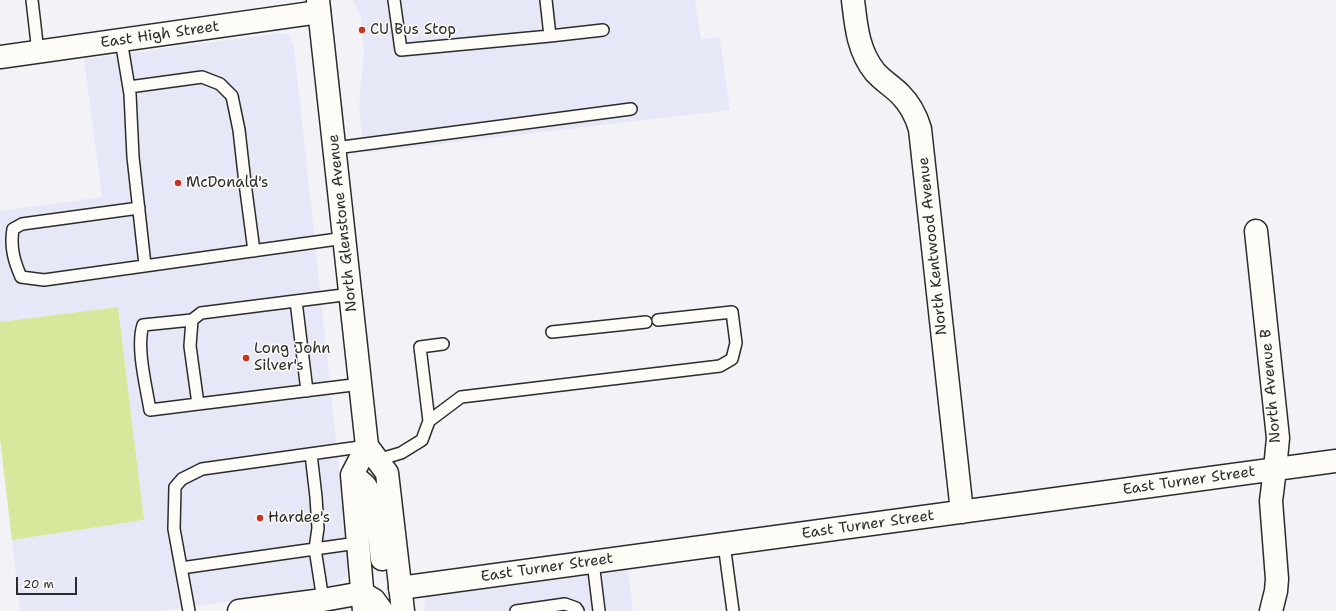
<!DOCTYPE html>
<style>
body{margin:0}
#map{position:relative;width:1336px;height:611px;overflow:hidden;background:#f3f3f7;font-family:"Shantell Sans",sans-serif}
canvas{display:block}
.scale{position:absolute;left:16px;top:577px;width:61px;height:18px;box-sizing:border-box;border:2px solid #2b2b2b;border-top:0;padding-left:5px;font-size:12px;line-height:14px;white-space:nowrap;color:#2b2b2b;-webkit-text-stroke:3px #fdfcf7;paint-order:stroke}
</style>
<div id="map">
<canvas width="1336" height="611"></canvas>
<div class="scale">20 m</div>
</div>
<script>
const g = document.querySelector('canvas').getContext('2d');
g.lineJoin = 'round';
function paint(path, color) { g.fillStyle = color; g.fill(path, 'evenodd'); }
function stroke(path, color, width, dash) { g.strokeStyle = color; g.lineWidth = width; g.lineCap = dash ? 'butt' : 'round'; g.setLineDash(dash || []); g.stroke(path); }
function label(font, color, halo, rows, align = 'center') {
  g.font = font + ' "Shantell Sans",sans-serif'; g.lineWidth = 3; g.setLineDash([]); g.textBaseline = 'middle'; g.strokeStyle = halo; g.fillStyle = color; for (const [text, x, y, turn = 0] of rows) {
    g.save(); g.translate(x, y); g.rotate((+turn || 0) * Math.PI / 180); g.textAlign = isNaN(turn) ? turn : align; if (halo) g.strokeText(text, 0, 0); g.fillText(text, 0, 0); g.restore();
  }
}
const built = new Path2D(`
 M353 0H695L701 39 720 38 730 110 364 153 359 104 364 54 361 17Z
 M280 33 289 35 294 45 295 56 349 561 347 575 340 582 323 588 162 611H20L12 540 144 520 118 307 0 322V211L102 197 84 59Z
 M628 570 633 611H425L424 603 427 597Z`);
const green = new Path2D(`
 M118 307 144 520 12 540 0 439V322Z`);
const service = new Path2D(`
 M32 0 38 52
 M394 0 401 50 550 36 546 0
 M550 36 603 30
 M121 40 130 94 133 157 145 265
 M129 87 202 77 220 84 232 96 239 130 245 183 254 251
 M335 148 631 109
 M139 208 22 224 13 229C10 247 14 261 21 277L44 280 345 238
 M351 294 201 313 192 320 190 346 198 404 361 384
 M296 301 307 391
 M192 320 143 325C136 347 146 386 150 410L198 404
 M552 332 646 322
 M429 421 461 397 720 366 732 359 736 343 732 312 658 320
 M311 454 316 497 318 528 315 549 323 600
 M377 460 401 453 422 440 429 421 420 347 443 344
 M724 544 733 611
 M593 562 599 611
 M181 568 357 543
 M189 611 174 529 175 487 182 479 202 469 367 446
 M516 611 565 604 576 608 578 611`);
const minor = new Path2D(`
 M853 0C856 26 858 51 875 72 883 81 892 86 900 94 910 104 916 115 920 129L962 512
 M0 57 319 12
 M1256 231 1278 438 1275 469 1271 501 1277 579 1276 591 1271 611
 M400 588 1336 461
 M239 611 323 600 362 593`);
const primary = new Path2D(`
 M318 0 367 446 387 473 403 611
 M352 475C356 479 363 482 366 487 379 506 379 537 382 559
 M362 593 374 600 382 611
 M364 611 352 475 367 446`);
const markers = [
 [362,30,4,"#c8321e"],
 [178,183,4,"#c8321e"],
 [246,358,4,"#c8321e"],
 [260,518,4,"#c8321e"]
];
const poiNames = [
 ["CU Bus Stop",370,30],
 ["McDonald's",186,183],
 ["Long John",254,349],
 ["Silver's",254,366],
 ["Hardee's",268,518]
];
const streetNames = [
 ["East High Street",160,35,-8],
 ["North Glenstone Avenue",343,223,-96],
 ["North Kentwood Avenue",933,246,-96],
 ["North Avenue B",1271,386,-95],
 ["East Turner Street",1189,481,-8],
 ["East Turner Street",868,525,-8],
 ["East Turner Street",547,568,-8]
];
paint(built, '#e7e8f7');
paint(green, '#d7e79b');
stroke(service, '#2b2b2b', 14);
stroke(minor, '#2b2b2b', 25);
stroke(primary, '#2b2b2b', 25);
stroke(service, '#fdfcf7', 11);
stroke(minor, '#fdfcf7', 22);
stroke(primary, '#fdfcf7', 22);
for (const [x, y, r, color] of markers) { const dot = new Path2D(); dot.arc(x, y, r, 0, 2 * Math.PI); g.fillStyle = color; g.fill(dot); stroke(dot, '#fdfcf7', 1.5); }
label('15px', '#2b2b2b', '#fdfcf7', poiNames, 'left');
label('15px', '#2b2b2b', '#fdfcf7', streetNames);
</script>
